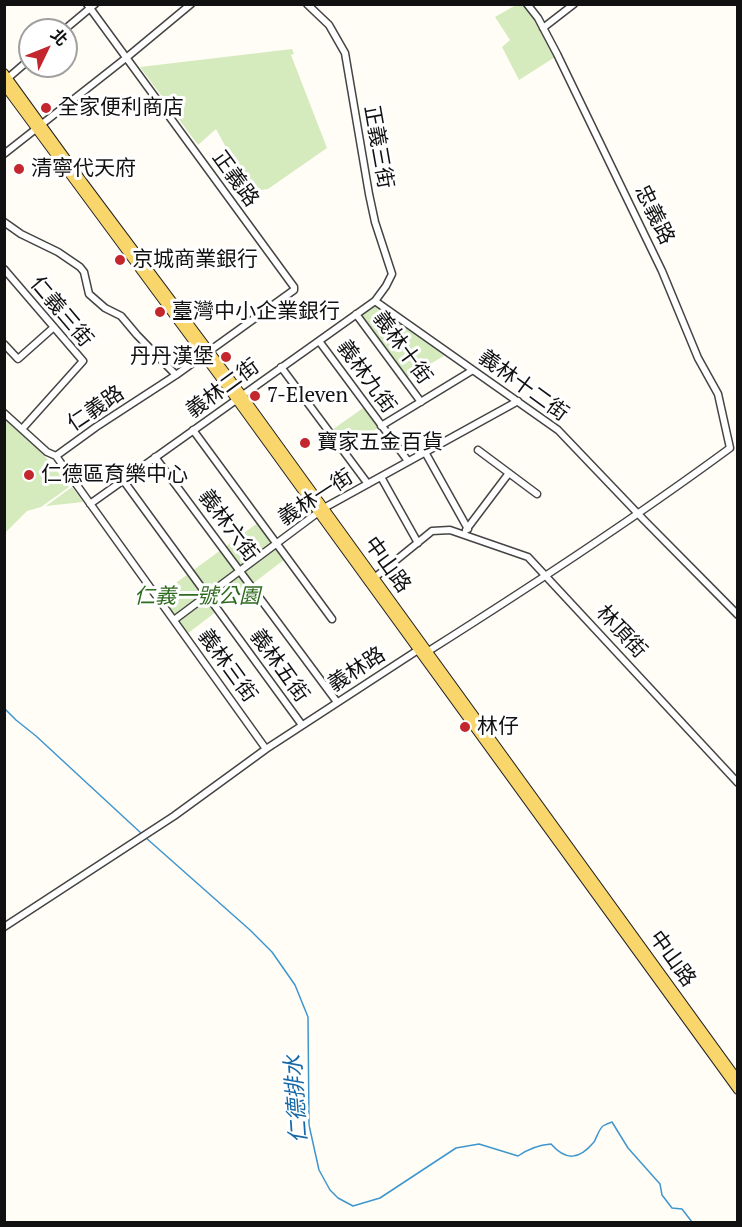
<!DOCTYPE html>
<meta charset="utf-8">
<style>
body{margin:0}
#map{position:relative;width:742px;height:1227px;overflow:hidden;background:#fffdf5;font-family:"PT Serif","Noto Sans TC",serif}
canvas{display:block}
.frame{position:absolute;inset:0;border:6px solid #111;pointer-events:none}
.north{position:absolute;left:18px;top:18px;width:60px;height:60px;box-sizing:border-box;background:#fff;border:2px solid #a0a0a0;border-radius:50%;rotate:47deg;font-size:16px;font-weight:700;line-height:24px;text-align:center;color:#111}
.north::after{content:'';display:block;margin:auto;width:21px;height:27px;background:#c4262e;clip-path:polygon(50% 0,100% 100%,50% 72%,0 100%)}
</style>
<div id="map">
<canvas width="742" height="1227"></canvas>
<div class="frame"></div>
<div class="north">北</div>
</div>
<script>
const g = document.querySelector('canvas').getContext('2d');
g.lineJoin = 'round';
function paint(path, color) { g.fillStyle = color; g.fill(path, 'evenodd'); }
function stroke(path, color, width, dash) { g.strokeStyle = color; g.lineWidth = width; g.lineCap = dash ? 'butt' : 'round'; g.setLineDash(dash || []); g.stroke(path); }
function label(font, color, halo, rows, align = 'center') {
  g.font = font + ' "PT Serif","Noto Sans TC",serif'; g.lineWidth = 6; g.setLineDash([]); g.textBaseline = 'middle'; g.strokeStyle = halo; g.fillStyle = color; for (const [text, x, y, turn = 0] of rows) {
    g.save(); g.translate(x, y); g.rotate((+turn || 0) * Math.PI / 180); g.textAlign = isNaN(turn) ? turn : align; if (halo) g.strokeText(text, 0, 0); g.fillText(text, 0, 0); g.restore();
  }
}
const green = new Path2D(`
 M516 5H524L541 29 555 57 519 80 502 47 510 40 495 17Z
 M292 49 294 54 291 55 327 148 268 189 260 190 253 196 241 186 224 174 237 168 216 129 198 145 140 67Z
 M375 301 449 353 404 379 356 314Z
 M366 406 381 426 342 450 329 432Z
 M5 417C29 438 51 461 69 487L41 507 27 511 5 533Z
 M72 487 83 502 46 506Z
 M259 522 285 559 187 634 158 596Z`);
const stream = new Path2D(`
 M4 708 16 720 36 736 142 834
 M145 837 250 930 272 952 295 985 308 1017 309 1125 319 1170 330 1190 338 1198 353 1206 380 1198 456 1148 479 1144 518 1156C528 1149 539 1145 551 1144 566 1161 579 1160 594 1142 597 1137 599 1129 603 1126 606 1124 609 1123 612 1122L628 1148 660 1184 662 1195 672 1208 682 1209 692 1222`);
const minor = new Path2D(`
 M543 28 574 4
 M64 30 95 4
 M8 78 30 59
 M4 154 126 58 191 4
 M4 222 21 234 58 252 80 267 84 272 89 294 105 308 121 316 137 335 176 375
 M4 269 83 361 22 429
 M375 301 558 430 644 520 738 615
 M356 314 421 402
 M319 341 408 461
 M4 344 18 359 54 327
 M281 367 368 484
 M4 413 47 452 56 456 96 427 176 375 294 290V287L87 4
 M381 426 473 370
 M193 430 332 619
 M478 450 537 494
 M425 452 468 529
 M56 456 266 749
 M155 457 337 702
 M381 477 418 543
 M123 480 302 725
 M90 504 375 301 386 286 392 274 375 222 369 194 345 53 329 25 307 4
 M466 530 509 473
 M373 579 432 531 450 530 528 557 738 783
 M174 620 324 508 518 401
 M4 927 174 816 266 749 418 650 427 652C530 587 631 521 730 448L718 394 698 358 662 271 557 54 538 18 527 4`);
const major = new Path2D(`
 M4 73 80 178 242 395 738 1080
 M4 85 236 399 738 1090`);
const markers = [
 [46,108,6,"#c4262e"],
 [19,169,6,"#c4262e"],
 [120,260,6,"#c4262e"],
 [160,312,6,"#c4262e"],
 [226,357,6,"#c4262e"],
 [255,396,6,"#c4262e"],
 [305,443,6,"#c4262e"],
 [29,475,6,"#c4262e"],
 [465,727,6,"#c4262e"]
];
const poiNames = [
 ["全家便利商店",58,108],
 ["清寧代天府",31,169],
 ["京城商業銀行",132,260],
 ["臺灣中小企業銀行",172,312],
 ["丹丹漢堡",214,357,"right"],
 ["7-Eleven",267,396],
 ["寶家五金百貨",317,443],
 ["仁德區育樂中心",41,475],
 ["林仔",477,727]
];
const streetNames = [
 ["正義三街",378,147,80],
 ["正義路",235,179,54],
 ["忠義路",654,215,64],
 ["仁義三街",61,312,50],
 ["義林十街",402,348,54],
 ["義林九街",366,377,54],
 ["義林十二街",523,386,36],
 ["義林二街",223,389,-36],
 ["仁義路",96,409,-34],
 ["義林一街",316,498,-33],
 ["義林六街",228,526,53],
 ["中山路",387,565,54],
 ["林頂街",621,632,47],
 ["義林三街",227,666,54],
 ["義林五街",279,666,54],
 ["義林路",357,670,-33],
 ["中山路",672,959,54]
];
const parkNames = [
 ["仁義一號公園",197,597]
];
const waterNames = [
 ["仁德排水",297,1099,-94]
];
paint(green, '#d5ebbd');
stroke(stream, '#3f96cf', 1.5);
stroke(minor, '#444', 9);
stroke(major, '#222', 10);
stroke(minor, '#fff', 6);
stroke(major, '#f9d66b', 8);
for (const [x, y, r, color] of markers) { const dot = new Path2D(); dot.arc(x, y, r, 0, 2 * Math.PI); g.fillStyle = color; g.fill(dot); stroke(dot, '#fff', 2); }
label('21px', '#111', '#fff', poiNames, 'left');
label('21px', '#111', '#fff', streetNames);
label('italic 21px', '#2f6b1f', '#fff', parkNames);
label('italic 22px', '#1768a6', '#fff', waterNames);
</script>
